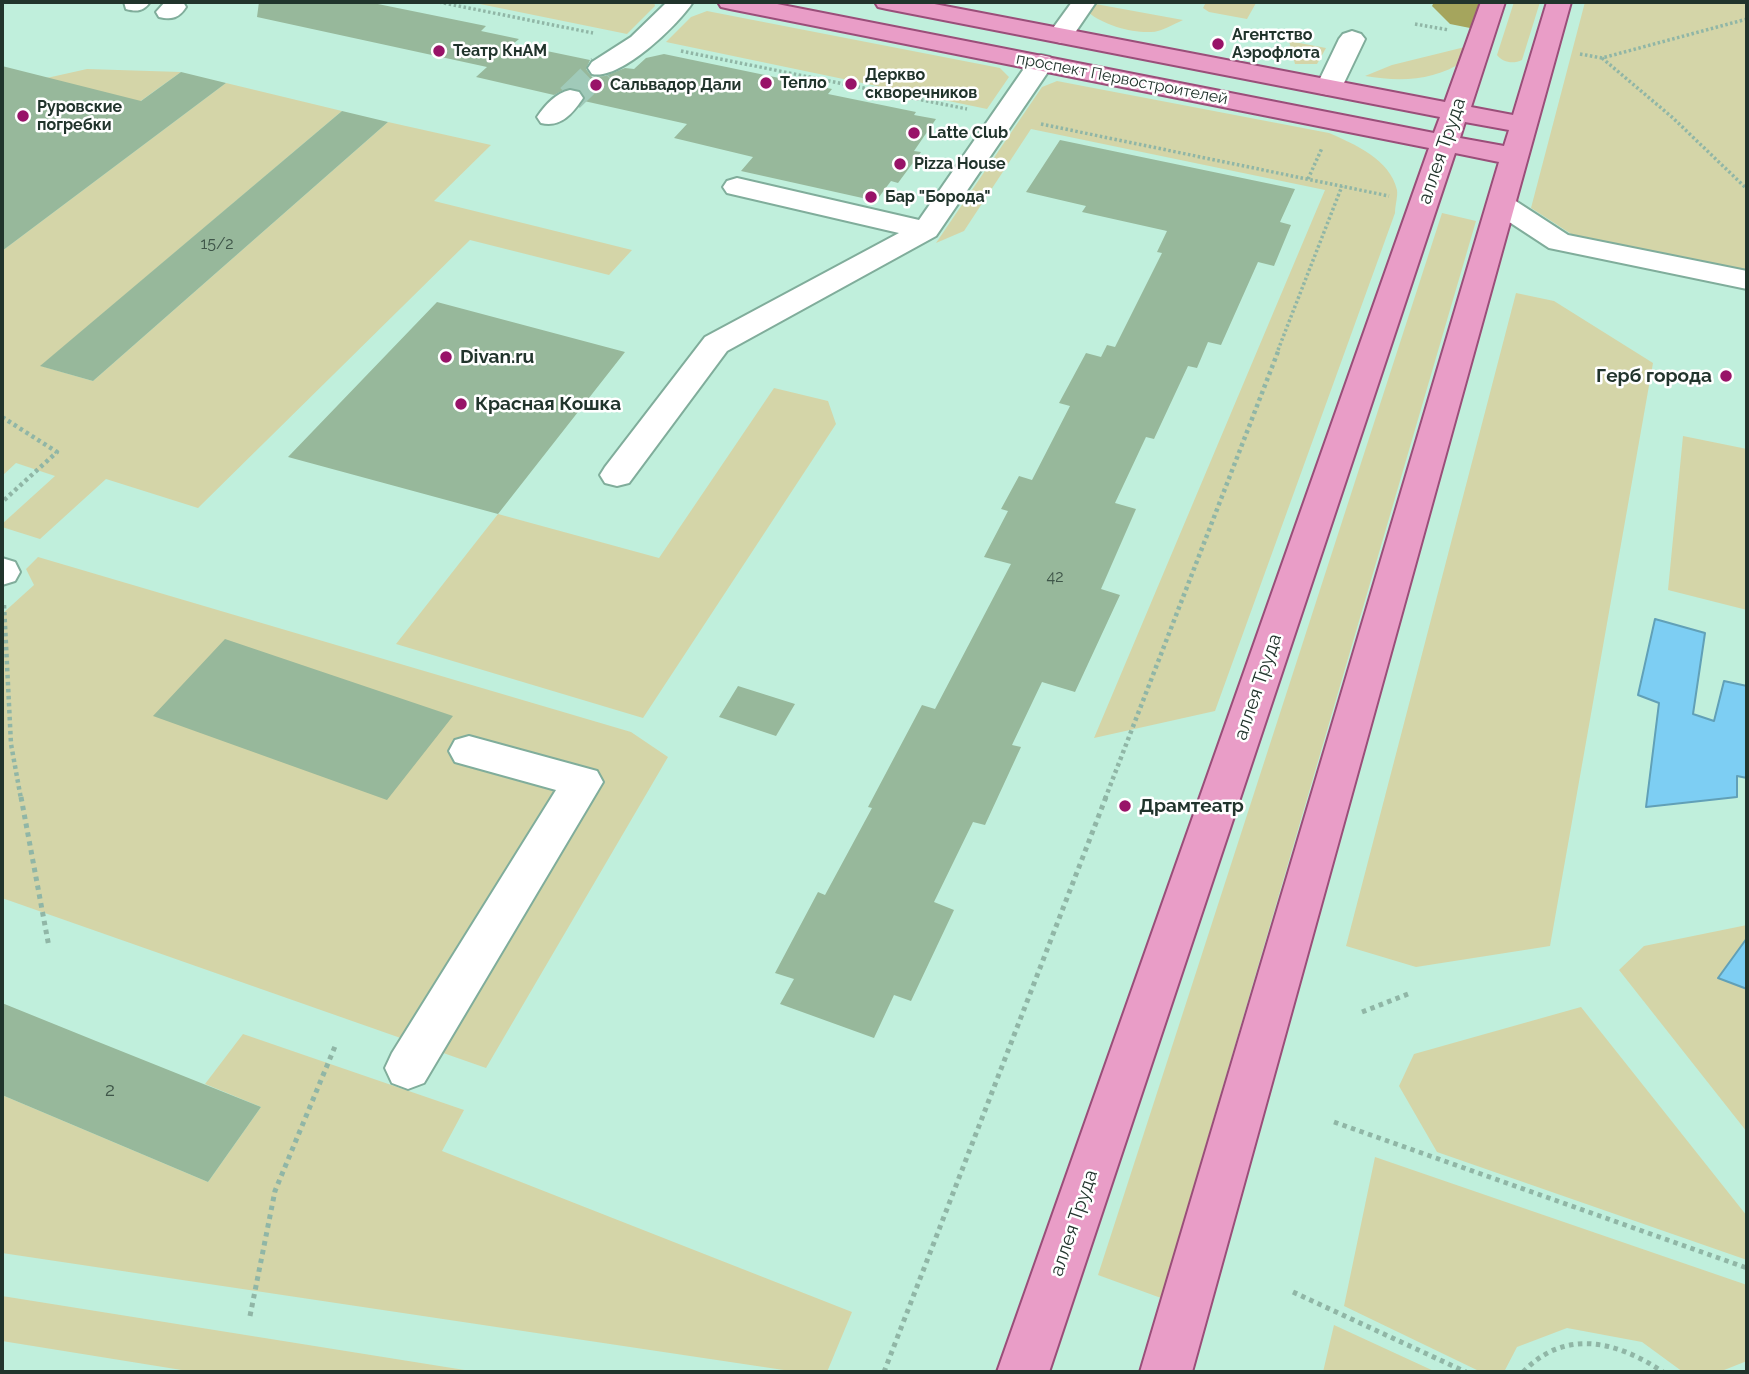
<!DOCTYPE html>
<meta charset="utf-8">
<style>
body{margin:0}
#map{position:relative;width:1749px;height:1374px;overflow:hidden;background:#c0efdc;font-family:Raleway,sans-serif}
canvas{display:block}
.frame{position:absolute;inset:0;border:4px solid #21342c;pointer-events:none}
</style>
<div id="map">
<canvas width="1749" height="1374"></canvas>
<div class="frame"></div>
</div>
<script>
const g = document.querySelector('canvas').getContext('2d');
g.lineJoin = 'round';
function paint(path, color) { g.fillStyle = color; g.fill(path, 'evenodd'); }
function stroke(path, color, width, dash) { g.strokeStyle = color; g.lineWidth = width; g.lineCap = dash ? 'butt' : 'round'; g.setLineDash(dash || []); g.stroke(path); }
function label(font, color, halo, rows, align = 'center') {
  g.font = font + ' Raleway,sans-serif'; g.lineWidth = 5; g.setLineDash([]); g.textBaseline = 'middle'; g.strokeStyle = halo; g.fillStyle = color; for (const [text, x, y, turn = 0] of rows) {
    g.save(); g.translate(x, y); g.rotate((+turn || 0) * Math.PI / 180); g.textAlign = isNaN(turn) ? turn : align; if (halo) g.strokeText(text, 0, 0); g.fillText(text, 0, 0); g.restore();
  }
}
const green = new Path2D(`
 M470 2H654L655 6 627 34Z
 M1206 2 1256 3 1247 19 1209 12 1203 8Z
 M1514 2H1540L1522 60C1514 64 1503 63 1497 55Z
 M1585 2H1747V273L1582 241 1531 208Z
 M1090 3 1183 20C1174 24 1161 32 1151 32 1132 33 1103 25 1088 12Z
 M707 11 1000 68 1009 77 987 109 666 42 691 17Z
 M1289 41 1326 48 1317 64H1295Z
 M1469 46 1464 61C1434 81 1400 82 1365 76L1392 65Z
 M87 69 181 72 2 201V88Z
 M1057 81 1329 133C1354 144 1390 159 1397 190 1398 196 1395 206 1395 213L1215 711 1094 738 1325 190 1031 129 964 231 936 243 1042 87Z
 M226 83 342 111 41 366 93 381 388 122 491 145 434 201 632 250 609 275 470 240 198 508 106 479 40 539 2 527V524L55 476 16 463 2 476V251Z
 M1442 213 1476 221 1161 1298 1098 1275Z
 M1516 293 1554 301 1653 363 1550 946 1416 967 1346 946Z
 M774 388 828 401 836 424 643 718 396 644 498 514 659 558Z
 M1683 436 1747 449V610L1668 590Z
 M38 557 631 732 668 757 486 1068 2 898V614L34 585 26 569Z
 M1747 925V938L1719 978 1747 989V1132L1619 970 1644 946Z
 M1581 1007 1747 1216V1260L1437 1152 1399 1086 1414 1054Z
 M243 1034 464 1110 442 1151 852 1312 827 1372H797L2 1253V1095L208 1182 261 1107 205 1084Z
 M1375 1157 1747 1285V1361L1719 1372H1683L1642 1342 1567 1328 1517 1347 1504 1372H1481L1344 1306Z
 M2 1296 477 1372H194L2 1341Z
 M1334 1325 1436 1372H1323Z`);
const forest = new Path2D(`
 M1434 2H1484L1475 29 1450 24 1432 6Z`);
const water = new Path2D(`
 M1655 619 1705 633 1693 714 1714 721 1724 681 1747 686V778L1737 776V797L1646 807 1659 703 1638 695Z
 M1747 938V989L1718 978Z`);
const building = new Path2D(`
 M259 2H368L486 26 481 31 519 39 513 44 590 60 586 69 592 77 605 76 625 68 634 69 646 58 664 54 832 89 828 94 916 112 914 115 936 119 914 151 921 152 898 183 891 181 876 201 741 171 753 157 674 138 687 124 584 101 585 97 580 89 569 87 554 95 476 77 487 67 257 17Z
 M2 66 141 101 181 72 226 83 2 251Z
 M342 111 388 122 93 381 40 366Z
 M1060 140 1295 189 1280 222 1291 225 1274 266 1258 262 1221 345 1208 342 1197 368 1188 366 1154 439 1146 437 1115 503 1136 509 1101 589 1120 595 1075 692 1042 682 1012 745 1021 747 985 825 973 822 934 902 954 910 911 1001 894 995 874 1038 780 1004 794 979 775 973 818 892 825 895 872 808 868 807 922 705 935 709 1011 564 984 557 1008 511 1001 509 1019 476 1032 480 1070 406 1059 403 1086 353 1101 357 1107 345 1115 347 1162 253 1157 252 1167 231 1082 212 1086 206 1026 192Z
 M437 302 625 352 498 514 288 457Z
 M225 639 453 716 387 800 153 716Z
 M738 686 795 704 776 736 719 717Z
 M2 1003 96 1041 261 1107 208 1182 2 1095Z`);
const minorTunnel = new Path2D(`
 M570 98 601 68`);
const pathFar2 = new Path2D(`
 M439 2 593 33
 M1415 24 1449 30
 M681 51 967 109
 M1580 54 1602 58 1747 19
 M1602 58 1673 118 1747 189
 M1041 124 1389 196
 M1308 179 1322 148
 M1278 350 1342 186`);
const pathFar1 = new Path2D(`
 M2 417 57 452 2 502
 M4 605 11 744 21 799
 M1105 799 1279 349`);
const path = new Path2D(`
 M21 797 49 947
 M1362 1012 1408 994
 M1334 1122 1747 1268
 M1293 1292 1466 1372
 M250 1316 275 1191 336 1044
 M884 1372 1106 797
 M1523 1372C1565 1328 1617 1341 1663 1372`);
const minor = new Path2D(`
 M124 2H150C144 11 137 12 126 9Z
 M165 2H183L186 7C179 18 172 20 159 17L156 12Z
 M667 2H693C678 25 620 81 592 74L588 68 592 62 631 37Z
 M1072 2H1096L1070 40 1061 43 1052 40 1048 35Z
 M1352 31 1361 34 1365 39 1342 87 1338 93 1329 95 1320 93 1316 87 1339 39 1343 34Z
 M1041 55 1050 57 1054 63 936 236 727 351 629 483 617 486 605 483 600 475 605 467 705 337 899 233 727 193 723 187 727 181 737 178 919 220 1032 57Z
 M570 90 579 92 583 98C573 113 561 128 541 123L537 117C545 105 556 93 570 90Z
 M1501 195 1511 198 1568 235 1747 271V289L1549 248 1491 210 1487 204 1491 198Z
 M2 558 15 562 20 572 15 581 2 585Z
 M469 736 597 771 603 782 424 1083 408 1089 392 1083 385 1068 392 1053 556 790 455 762 449 751 455 740Z`);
const major = new Path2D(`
 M718 2H767L1434 133 1440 117 887 9 878 7 875 2H924L1445 102 1481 2H1505L1471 107 1513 115 1547 2H1571L1192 1372H1140L1499 162 1455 153 1049 1372H997L1429 148 730 9 721 7ZM1465 122 1509 130 1504 146 1460 138Z`);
const markers = [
 [1218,44,7,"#981368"],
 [439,51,7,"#981368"],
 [766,83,7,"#981368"],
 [851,84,7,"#981368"],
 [596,85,7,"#981368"],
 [23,116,7,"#981368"],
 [914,133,7,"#981368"],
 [900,164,7,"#981368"],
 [871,197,7,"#981368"],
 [446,357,7,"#981368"],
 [1726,376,7,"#981368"],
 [461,404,7,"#981368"],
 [1125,806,7,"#981368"]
];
const farPoinames = [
 ["Агентство",1232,35],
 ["Аэрофлота",1232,53],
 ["Театр КнАМ",453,51],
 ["Деркво",865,75],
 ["скворечников",865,93],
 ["Тепло",780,83],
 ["Сальвадор Дали",610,85],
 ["Руровские",37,107],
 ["погребки",37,125],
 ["Latte Club",928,133],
 ["Pizza House",914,164],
 ["Бар \"Борода\"",885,197]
];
const farStreetnames = [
 ["проспект Первостроителей",1122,79,11]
];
const numberNames = [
 ["15/2",217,244],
 ["42",1055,577]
];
const streetNames = [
 ["аллея Труда",1442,151,-71],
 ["аллея Труда",1258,687,-71],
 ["аллея Труда",1074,1223,-71]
];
const poiNames = [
 ["Divan.ru",460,357],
 ["Герб города",1712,376,"right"],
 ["Красная Кошка",475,404],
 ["Драмтеатр",1139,806]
];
const nearNumbernames = [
 ["2",110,1090]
];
paint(green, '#d4d5a8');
paint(forest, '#a5a55d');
paint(water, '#7dcef3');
stroke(water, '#61a0b7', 2);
paint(building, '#97b89b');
stroke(minorTunnel, '#a0cab9', 28, [28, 14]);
stroke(minor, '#80ad9b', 4);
stroke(major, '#9a4e79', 4);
stroke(pathFar2, '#90b6a6', 3.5, [2.5, 2.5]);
stroke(pathFar1, '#90b6a6', 4.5, [3.5, 3.5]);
stroke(path, '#90b6a6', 5, [4.5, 4.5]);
paint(minor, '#fff');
paint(major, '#e99dc7');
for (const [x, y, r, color] of markers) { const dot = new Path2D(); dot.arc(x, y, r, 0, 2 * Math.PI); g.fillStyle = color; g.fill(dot); stroke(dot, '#fff', 2.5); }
label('bold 16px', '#21342c', '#fff', farPoinames, 'left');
label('16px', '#21342c', '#fff', farStreetnames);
label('16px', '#3e5548', null, numberNames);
label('19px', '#21342c', '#fff', streetNames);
label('bold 19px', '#21342c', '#fff', poiNames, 'left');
label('19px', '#3e5548', null, nearNumbernames);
</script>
